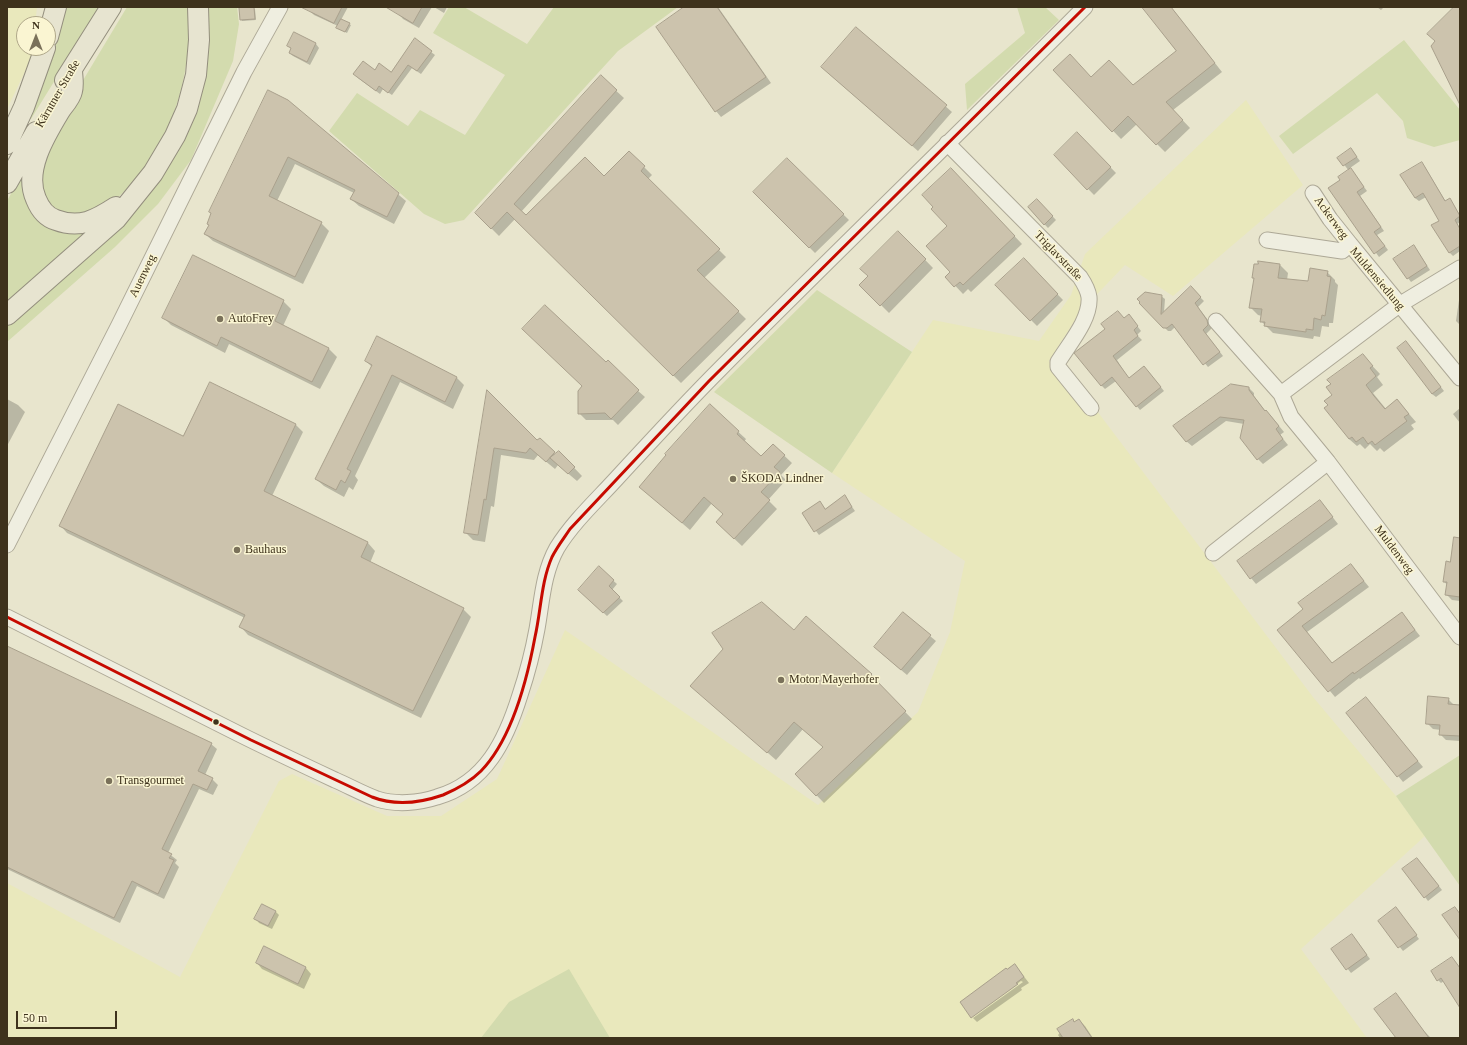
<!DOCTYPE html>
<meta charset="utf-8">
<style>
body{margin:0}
#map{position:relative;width:1467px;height:1045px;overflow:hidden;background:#e8e5cd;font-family:Georgia,serif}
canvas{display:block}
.frame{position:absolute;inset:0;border:8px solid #3e321c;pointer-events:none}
.north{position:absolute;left:16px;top:16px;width:40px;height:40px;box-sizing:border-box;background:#faf5d2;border:1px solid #afa789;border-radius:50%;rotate:0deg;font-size:11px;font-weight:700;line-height:16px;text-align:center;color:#3e321c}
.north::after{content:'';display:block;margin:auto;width:14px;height:18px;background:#7a715a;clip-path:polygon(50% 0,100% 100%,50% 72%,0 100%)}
.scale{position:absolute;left:16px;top:1011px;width:101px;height:18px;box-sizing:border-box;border:2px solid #3e321c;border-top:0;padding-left:5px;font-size:12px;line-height:14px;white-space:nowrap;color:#3e321c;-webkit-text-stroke:3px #faf5d2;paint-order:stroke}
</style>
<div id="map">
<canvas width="1467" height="1045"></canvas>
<div class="frame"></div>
<div class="north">N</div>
<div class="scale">50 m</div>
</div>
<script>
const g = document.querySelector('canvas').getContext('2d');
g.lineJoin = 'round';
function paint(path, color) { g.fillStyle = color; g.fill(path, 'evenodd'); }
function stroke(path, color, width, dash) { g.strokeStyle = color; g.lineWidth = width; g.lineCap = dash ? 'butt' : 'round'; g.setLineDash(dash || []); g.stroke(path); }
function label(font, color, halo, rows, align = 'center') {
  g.font = font + ' Georgia,serif'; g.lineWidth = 3; g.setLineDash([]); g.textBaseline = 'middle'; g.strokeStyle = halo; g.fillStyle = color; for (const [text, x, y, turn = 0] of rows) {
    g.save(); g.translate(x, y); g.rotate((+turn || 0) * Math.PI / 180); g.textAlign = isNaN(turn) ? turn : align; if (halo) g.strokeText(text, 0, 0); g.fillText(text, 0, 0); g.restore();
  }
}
const farmland = new Path2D(`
 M7 7H37L35 24H24V48H32L31 59 7 109Z
 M1246 100 1303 185 1173 296 1125 265 1081 311 1049 361 1091 415 1097 411 1313 697 1396 796 1425 836 1301 949 1367 1038H7V883L180 977 279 781 292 774 387 816H441L497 779 565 630 818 805 918 712 950 632 965 561 832 473 933 320 1039 341 1071 295 1085 254Z`);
const green = new Path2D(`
 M64 7H100L31 119 28 117Z
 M127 7H189C192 67 177 129 138 176 130 185 122 195 112 202 104 208 82 213 72 217L65 216 48 205 39 174 64 112Z
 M207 7H237L239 24 233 61 191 160 158 204 115 247 7 342V324L124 220 200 95 207 64 209 25Z
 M449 7H464L527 44 554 7H678L618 51 464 220 445 224 424 214 329 131 357 93 408 126 420 110 465 135 505 75 433 33Z
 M1017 7H1045L1059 20 967 110 965 84 1025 33Z
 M1404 40 1460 110V140L1434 147 1407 138 1403 121 1377 93 1293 154 1279 136Z
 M22 179 24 180 27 197 90 230 7 307V201L18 181Z
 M817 290 912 352 832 473 714 392Z
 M1460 755V886L1396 796Z
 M569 969 610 1038H481L509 1002Z`);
const shadow = new Path2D(`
 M312 7H348L341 20 351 25 347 33 339 29 338 26 314 15 310 11Z
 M400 7H432L419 28 403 19 397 12Z
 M434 7H447L444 13Z
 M686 7H718L771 83 721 117 716 111Z
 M1143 7H1171L1222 72 1173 110 1190 128 1165 152 1137 124 1121 139 1054 70 1133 87 1178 51Z
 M1377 7H1384L1381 10Z
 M253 8 255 9 256 20 242 21 241 19Z
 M856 28 952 112 918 151 828 73Z
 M295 33 316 44 319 48 310 65 293 56 290 53 292 49 288 46Z
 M431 52 435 55 421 74 412 68 392 95 383 89 380 94 358 78 375 71 391 73Z
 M601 77 624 98 521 212 526 217 604 177 629 152 652 175 648 179 726 257 704 278 746 319 681 383 515 219 499 236 476 213Z
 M287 101 406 201 394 224 359 206 351 199 354 193 295 164 277 201 321 223 329 231 303 284 213 241 205 234Z
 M1077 133 1116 173 1094 195 1055 155Z
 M1351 149 1360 161 1350 168 1367 191 1360 196 1384 231 1377 235 1388 250 1379 257 1329 188 1341 180 1349 171 1339 158Z
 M787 159 849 220 815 253 754 192Z
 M1421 163 1425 167 1446 202 1450 200 1460 215V222L1457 224 1460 228V251L1453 256 1449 252 1440 221 1426 197 1419 201 1415 198Z
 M958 177 1022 244 971 292 968 289 963 294 947 277 952 272 949 226Z
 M1037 200 1056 220 1048 228 1029 208Z
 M898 232 933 268 889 313 861 285 869 276Z
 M1414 246 1430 270 1411 282 1408 278Z
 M1024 260 1063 300 1037 326 997 286Z
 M1280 265 1288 273 1287 280 1309 283 1327 272 1335 280V282L1338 285 1333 323H1329V327L1322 326 1320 337 1314 336 1313 339 1273 333 1261 321 1262 316 1258 315 1250 307 1255 279 1253 278Z
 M1191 288 1204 301 1198 307 1211 324V329L1206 334 1223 356 1208 367 1175 327 1171 331H1168L1140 303 1161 296 1165 299 1164 312Z
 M1460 293V327V325L1456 321Z
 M283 301 291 309 283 326 329 349 337 357 320 389 229 344 225 353 171 325 163 317Z
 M1129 315 1141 331 1137 335 1142 340 1117 360 1129 379 1148 371 1164 391 1140 410 1116 381 1105 389 1101 385 1125 319Z
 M1406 342 1444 391 1436 397 1432 394Z
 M1362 355 1380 374 1377 377 1383 385 1373 393 1386 409 1397 400 1416 422 1411 425 1414 429 1384 452 1380 448 1377 451 1370 444 1365 449 1360 444 1357 446 1349 439 1329 405 1333 395Z
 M366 361 457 378 464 385 453 409 400 382 355 476 358 480 353 490 349 487 344 497 324 486 316 479 372 367Z
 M606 363 645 397 618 425 613 420H586L579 413 583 386Z
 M1232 385 1249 388 1254 393V396L1266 412 1271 416 1284 432 1280 435 1288 445 1263 464 1258 459 1244 424 1226 421 1192 446 1186 441Z
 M488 392 537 442 540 439 556 455 559 452 582 476 577 481 558 465 555 469 538 455 534 460 501 455 494 507 491 506 485 542 473 540 465 532Z
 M7 399 18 405 25 412 7 446Z
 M710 406 746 439 744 442 761 458 773 445 792 463 781 475 786 480 768 500 777 509 742 546 725 530 724 514 712 503 690 530 640 487Z
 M1460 408V423L1453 414Z
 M296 425 303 432 272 496 368 543 375 551 370 563 463 609 471 617 421 718 248 635 241 627 245 618 67 533 60 525 183 437Z
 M845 497 855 511 819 535 803 514 820 502 826 510Z
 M1320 501 1338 524 1256 584 1251 578Z
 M1460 554V601L1452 600 1446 594 1448 585 1444 582 1451 563Z
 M1351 565 1369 587 1307 632 1332 664 1402 613 1420 636 1360 679 1359 678 1335 697 1279 630 1304 609Z
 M599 568 617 584 612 590 623 601 607 616 579 590Z
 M806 617 872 675 879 682 878 684 912 719 824 803 796 774 824 747 803 729 776 760 700 694 724 649 794 631Z
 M930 636 936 641 907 675 881 653Z
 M7 647 211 744 217 749 205 775 212 779 218 785 213 795 199 789 168 853 177 860 175 863 179 867 164 899 137 886 120 923 7 869Z
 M1366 699 1423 767 1403 782 1347 713Z
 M1448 699 1454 705 1460 706V741L1446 740 1440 734 1441 730 1433 729 1427 723Z
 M1421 863 1442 890 1428 901 1425 897Z
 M275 911 279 915 272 929 259 923 256 919Z
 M1399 912 1419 939 1403 951 1379 921Z
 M1355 939 1370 959 1351 973 1332 949Z
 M264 948 306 968 311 974 304 989 262 969 257 963Z
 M1452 958 1460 968V1006L1444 981 1441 983 1438 980Z
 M1015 965 1029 983 1021 988 1022 990 977 1022 973 1018 1023 982 1021 981 972 1017 1007 970Z
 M1400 999 1423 1030 1431 1038H1412Z
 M1072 1020 1075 1023 1079 1020 1085 1026 1093 1038H1060L1058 1035Z`);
const building = new Path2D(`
 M254 7 255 19 240 20 239 8Z
 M301 7H342L334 23Z
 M386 7H422L413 23Z
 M684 7H717L766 77 715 112 656 27Z
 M1142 7H1171L1215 63 1166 102 1183 120 1156 145 1128 116 1112 132 1053 70 1070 54 1091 77 1109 60 1133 85 1176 51Z
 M1454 7H1460V105L1431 46 1435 41 1427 34Z
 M341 19 350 23 345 32 336 28Z
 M856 27 947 105 912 146 821 67Z
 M294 32 316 43 307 62 289 53 291 48 287 46Z
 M415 38 432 51 417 71 408 65 388 93 379 86 376 91 353 74 363 61 375 70 379 63 391 72Z
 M601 75 617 90 514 204 526 215 585 157 604 176 629 151 645 166 641 171 720 249 697 270 739 311 673 376 507 212 491 229 475 213Z
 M268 90 288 100 399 193 387 217 350 199 355 190 288 157 269 196 322 222 295 277 204 234 209 225 207 224 211 213 209 212Z
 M1077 132 1111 167 1087 190 1054 155Z
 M1351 148 1357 157 1343 166 1337 158Z
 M787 158 844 214 809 248 753 192Z
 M1422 162 1445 201 1450 198 1460 216 1455 220 1460 229V246L1449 253 1431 225 1439 221 1423 193 1415 198 1400 175Z
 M951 168 1015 236 963 285 960 282 954 287 945 277 950 272 926 246 947 226 931 209 933 207 922 195Z
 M1351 168 1364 187 1357 192 1381 227 1374 232 1385 246 1374 254 1328 188 1340 180 1338 177Z
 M1037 199 1053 216 1044 225 1028 207Z
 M898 231 926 259 880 306 859 285 868 276 860 269Z
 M1414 245 1427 266 1407 279 1393 259Z
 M193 255 284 300 275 321 329 348 312 382 221 337 217 346 162 318Z
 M1024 258 1058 294 1030 321 995 285Z
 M1258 261 1280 264 1278 278 1308 281 1310 268 1328 271 1327 276 1331 277 1325 316 1322 315 1321 320 1314 318 1313 330 1306 329V332L1264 326 1265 322H1260L1262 309 1249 308 1254 278H1252L1254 264H1258Z
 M1191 286 1201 297 1195 303 1207 320 1208 325 1203 330 1220 352 1203 365 1172 324 1167 328H1163L1139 303 1140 302 1137 299 1145 292 1162 295 1161 314Z
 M545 305 606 362 608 360 639 390 611 419 605 413 578 414V391L582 386 522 329Z
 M1118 311 1124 318 1129 314 1138 326 1134 330 1138 336 1113 356 1129 378 1144 366 1161 387 1136 407 1112 377 1101 386 1074 353 1105 329 1101 324Z
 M377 336 457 377 445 402 392 375 347 469 351 471 345 483 341 480 336 490 315 479 372 365 365 361Z
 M1406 341 1441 387 1432 394 1397 348Z
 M1363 354 1373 366 1370 368 1376 376 1366 385 1374 396 1385 409 1397 399 1409 414 1404 417 1407 421 1375 445 1372 441 1368 444 1363 437 1356 442 1352 437 1349 439 1324 408 1328 405 1324 401 1332 395 1326 387 1331 384 1327 380Z
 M210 382 296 424 264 491 368 542 361 557 464 608 413 711 239 627 245 615 59 526 118 404 183 436Z
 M1231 384 1249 387V390L1265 411 1266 410 1279 426 1276 429 1283 439 1257 460 1240 438 1244 420 1220 417 1186 442 1173 426Z
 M487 390 537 440 540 438 555 452 546 462 530 448 526 453 494 448 486 500 484 499 478 535 464 533Z
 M710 404 739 431 737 434 761 456 773 444 785 455 774 467 780 472 761 492 770 500 734 539 716 522 723 514 704 497 682 523 639 487 666 455 665 454Z
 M559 451 575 467 568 474 550 458Z
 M845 495 852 507 814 532 802 513 820 501 825 509Z
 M1320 500 1333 517 1250 579 1237 561Z
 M1454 537 1460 538V597L1445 595 1447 582H1443L1446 561 1450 562Z
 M1351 564 1364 581 1302 626 1332 663 1402 612 1415 630 1354 674 1353 672 1328 692 1277 630 1303 609 1298 603Z
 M599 566 614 580 609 586 620 597 603 613 578 590Z
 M762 602 794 630 806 616 872 674 871 675 906 711 816 796 795 774 823 747 794 722 767 753 690 686 723 649 712 633Z
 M903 612 931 635 901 670 874 647Z
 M7 646 212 743 198 771 213 778 207 790 193 784 162 849 172 854 169 858 174 860 158 894 132 881 114 918 7 867Z
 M1428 696 1449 698 1448 704 1460 705V736L1439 735 1440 725 1426 724Z
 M1366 697 1418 761 1397 777 1346 713Z
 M1417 858 1439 886 1424 898 1402 869Z
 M262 904 276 911 268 926 254 919Z
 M1396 907 1417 935 1398 948 1378 921Z
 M1455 907 1460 914V940L1442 915Z
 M1352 934 1367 955 1346 970 1331 949Z
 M264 946 306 967 298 984 256 963Z
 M1452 957 1460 968V1008L1441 978 1437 981 1431 971Z
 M1015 964 1024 977 1016 983 1018 984 971 1018 960 1002 1006 968 1007 969Z
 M1396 993 1429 1038H1396L1374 1009Z
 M1073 1019 1074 1022 1079 1019 1092 1038H1063L1057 1029Z`);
const minor = new Path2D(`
 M947 143 1080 277C1084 283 1088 290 1089 297 1091 319 1069 344 1058 362V367L1091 408
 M1313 193 1330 219 1350 244
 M1267 240 1342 251 1350 244 1460 378
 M1216 321 1281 394 1291 417 1328 462 1460 637
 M1281 394 1399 305 1460 268
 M7 545 119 325 244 72 280 7
 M1213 553 1328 462
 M7 617C84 656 161 695 239 734 271 750 303 765 335 780 349 786 363 794 377 799 396 805 419 803 437 797 486 783 506 740 520 695 527 674 533 651 537 629 542 601 543 573 557 548 573 522 597 500 617 478 651 441 686 403 722 367 842 246 965 128 1085 7`);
const major = new Path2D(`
 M48 37 56 7
 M72 69C72 76 74 85 72 91 71 97 65 104 61 109 46 134 23 170 36 199 40 209 46 217 56 220 80 229 96 220 116 207
 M65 80 111 7
 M7 144 24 107 45 48
 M7 183 36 132
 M7 315 116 219 153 173 175 136 187 109 196 75 199 40 198 7`);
const bus1 = new Path2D(`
 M7 617 251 740 372 797C395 806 420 803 443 795 457 789 470 782 481 771 512 739 527 680 535 637 541 611 541 582 552 557 557 547 564 538 570 529L709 381 1085 7`);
const markers = [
 [220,319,4,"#7a715a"],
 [733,479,4,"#7a715a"],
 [237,550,4,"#7a715a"],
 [781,680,4,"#7a715a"],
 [216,722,3.5,"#3e321c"],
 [109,781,4,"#7a715a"]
];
const streetNames = [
 ["Kärntner Straße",58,94,-60],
 ["Ackerweg",1331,218,54],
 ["Triglavstraße",1058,256,46],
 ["Auenweg",143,276,-64],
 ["Muldensiedlung",1377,279,50],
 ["Muldenweg",1394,550,53]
];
const poiNames = [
 ["AutoFrey",228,319],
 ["ŠKODA Lindner",741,479],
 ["Bauhaus",245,550],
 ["Motor Mayerhofer",789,680],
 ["Transgourmet",117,781]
];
paint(farmland, '#e9e8bc');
paint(green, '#d3dbae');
paint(shadow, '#0003');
paint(building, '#ccc3ad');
stroke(building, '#a9a08c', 1);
stroke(minor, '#ada896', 17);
stroke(major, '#938e7d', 22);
stroke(minor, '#efeee0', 15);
stroke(major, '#e7e4d0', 20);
stroke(bus1, '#c70a00', 3);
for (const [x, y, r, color] of markers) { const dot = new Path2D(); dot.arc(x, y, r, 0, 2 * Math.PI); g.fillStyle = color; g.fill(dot); stroke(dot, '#faf5d2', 1.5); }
label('12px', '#3e321c', '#faf5d2', streetNames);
label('12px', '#3e321c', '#faf5d2', poiNames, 'left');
</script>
